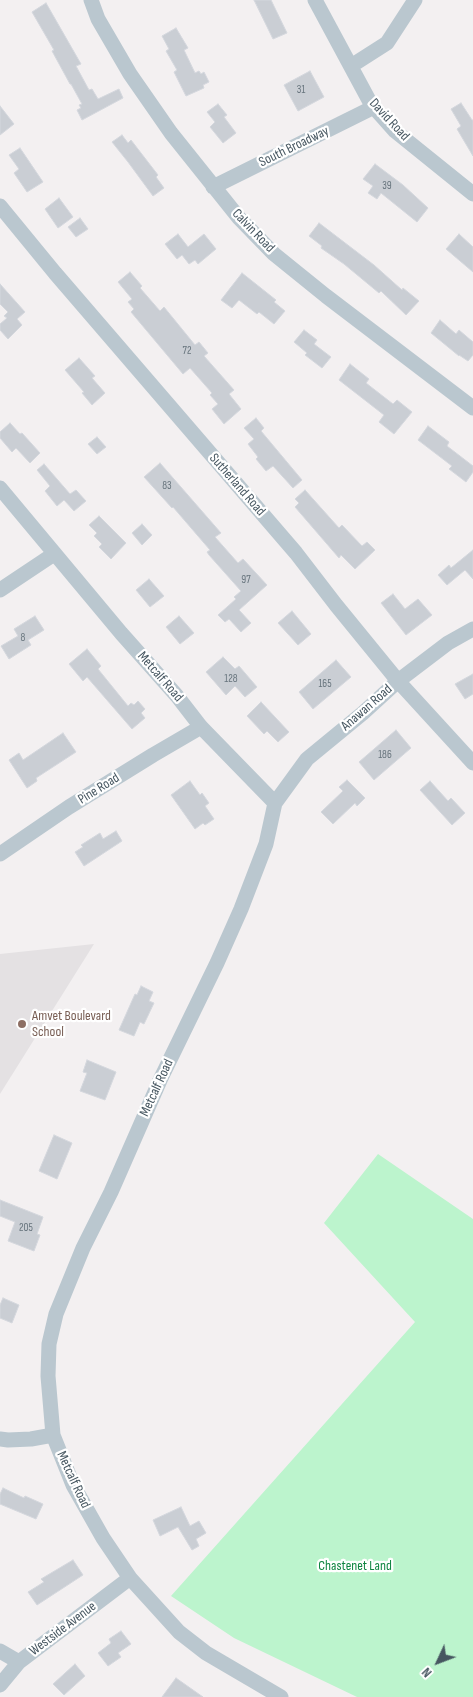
<!DOCTYPE html>
<style>
body{margin:0}
#map{position:relative;width:473px;height:1697px;overflow:hidden;background:#f3f0f1;font-family:"Sofia Sans Condensed",sans-serif}
canvas{display:block}
.north{position:absolute;left:413px;top:1637px;width:50px;height:50px;-webkit-text-stroke:4px #fff;paint-order:stroke;rotate:227deg;font-size:14px;font-weight:700;line-height:20px;text-align:center;color:#465660}
.north::after{content:'';display:block;margin:auto;width:18px;height:22px;background:#465660;clip-path:polygon(50% 0,100% 100%,50% 72%,0 100%)}
</style>
<div id="map">
<canvas width="473" height="1697"></canvas>
<div class="north">N</div>
</div>
<script>
const ctx = document.querySelector('canvas').getContext('2d');
ctx.lineJoin = 'round';
function fillPath(path, color) { ctx.fillStyle = color; ctx.fill(path, 'evenodd'); }
const poly = rows => new Path2D(rows.map(r => 'M' + r).join(''));
function stroke(path, color, width, dash) { ctx.strokeStyle = color; ctx.lineWidth = width; ctx.lineCap = dash ? 'butt' : 'round'; ctx.setLineDash(dash || []); ctx.stroke(path); }
function drawText(font, color, halo, rows, align = 'center') {
  ctx.font = font + ' "Sofia Sans Condensed",sans-serif'; ctx.lineWidth = 4.5; ctx.setLineDash([]); ctx.textBaseline = 'middle'; ctx.strokeStyle = halo; ctx.fillStyle = color; for (const [text, x, y, turn = 0] of rows) {
    ctx.save(); ctx.translate(x, y); ctx.rotate((+turn || 0) * Math.PI / 180); ctx.textAlign = isNaN(turn) ? turn : align; if (halo) ctx.strokeText(text, 0, 0); ctx.fillText(text, 0, 0); ctx.restore();
  }
}
fillPath(poly([
 [94,944,0,1094,0,954]
]), '#e4e1e3');
fillPath(poly([
 [378,1154,473,1219,473,1697,357,1697,234,1638,171,1596,415,1322,324,1223]
]), '#bcf4cd');
const building = poly([
 [254,0,271,0,287,33,273,39,254,0],
 [46,3,81,64,76,66,89,90,92,89,98,99,119,89,123,98,82,120,77,110,81,108,79,105,82,104,71,84,70,84,52,51,54,50,32,12,46,3],
 [176,28,188,48,184,50,195,73,199,71,201,74,204,72,209,82,203,85,204,88,186,96,174,72,177,70,166,51,169,49,162,36,176,28],
 [310,71,324,97,298,111,284,85,310,71],
 [461,103,472,120,473,120,473,156,457,129,461,126,451,109,461,103],
 [218,104,227,115,224,117,236,133,223,143,210,127,215,122,207,112,218,104],
 [0,106,14,124,0,135,0,106],
 [122,135,128,143,131,140,158,175,156,177,164,188,153,196,128,162,112,142,122,135],
 [20,148,43,182,27,192,14,173,19,169,9,155,20,148],
 [375,164,403,185,428,208,417,222,381,193,377,199,368,193,373,186,363,179,375,164],
 [59,198,73,217,58,228,45,209,59,198],
 [80,218,88,229,76,237,68,227,80,218],
 [319,223,374,265,402,290,403,288,419,301,406,315,381,291,379,293,344,264,321,248,322,246,309,236,319,223],
 [178,234,188,247,204,234,216,249,198,264,195,260,189,264,182,255,177,259,165,244,178,234],
 [459,234,473,247,473,272,446,249,459,234],
 [130,272,142,286,140,288,160,311,164,307,195,345,199,342,208,353,204,356,234,390,229,394,241,409,224,424,212,409,218,404,210,395,212,393,190,368,183,374,131,312,134,309,128,302,132,299,118,282,130,272],
 [242,273,276,300,274,302,285,311,274,324,259,312,257,314,239,300,232,308,221,300,242,273],
 [0,284,25,312,17,319,22,325,8,339,0,330,0,324,7,318,4,316,8,312,0,304,0,284],
 [440,320,456,334,459,330,473,342,473,355,468,361,459,355,459,356,431,333,440,320],
 [304,330,317,340,314,344,331,357,322,368,305,355,307,353,294,342,304,330],
 [79,358,95,376,92,378,105,393,92,405,82,393,84,392,65,370,79,358],
 [350,364,369,379,366,383,393,404,397,400,412,412,394,434,379,422,384,415,339,380,350,364],
 [256,418,264,428,261,431,302,480,293,488,273,466,266,471,256,459,258,457,248,444,254,439,244,428,256,418],
 [10,423,20,434,22,433,40,453,30,463,16,448,12,452,0,438,0,432,10,423],
 [428,426,449,442,447,446,473,466,473,472,466,482,449,469,452,466,418,440,428,426],
 [97,437,106,447,97,454,88,444,97,437],
 [160,463,221,533,215,537,238,563,243,559,267,585,239,610,251,623,241,632,229,619,225,622,218,615,236,599,234,597,241,591,209,555,207,552,210,550,173,507,172,508,144,477,160,463],
 [44,464,70,494,76,490,86,501,74,511,64,500,57,506,45,491,50,486,37,470,44,464],
 [305,490,339,528,342,525,362,546,367,542,375,550,355,569,341,555,339,558,295,507,299,503,295,499,305,490],
 [99,516,126,543,111,559,99,547,102,544,94,536,97,533,89,525,99,516],
 [142,524,152,535,142,545,132,533,142,524],
 [473,550,473,579,465,570,447,585,438,575,449,565,451,568,473,550],
 [149,579,164,596,150,607,136,590,149,579],
 [393,594,405,609,418,599,432,615,406,635,381,603,393,594],
 [292,611,311,634,298,645,278,623,292,611],
 [35,616,44,630,28,640,31,645,9,659,1,646,18,636,14,629,35,616],
 [179,616,194,633,180,644,166,627,179,616],
 [87,649,101,666,98,669,128,706,131,703,134,705,138,701,145,709,141,713,145,718,132,729,87,677,83,681,69,664,87,649],
 [223,657,235,669,239,666,257,687,245,697,235,686,226,695,206,672,223,657],
 [336,660,351,677,313,709,299,692,336,660],
 [473,674,473,694,465,699,455,684,473,674],
 [261,702,289,732,278,742,267,731,264,734,247,716,261,702],
 [396,730,411,748,374,780,359,762,396,730],
 [63,733,76,752,36,778,37,781,27,788,9,760,19,753,23,760,63,733],
 [347,780,365,798,357,806,355,803,333,824,321,812,343,791,339,787,347,780],
 [190,781,200,795,202,793,209,803,205,806,214,819,205,825,203,823,195,829,171,795,190,781],
 [430,781,448,801,451,798,465,813,452,825,420,790,430,781],
 [116,831,122,841,84,866,75,852,83,847,81,845,100,833,103,839,116,831],
 [141,986,153,992,149,1001,154,1003,144,1024,140,1022,134,1036,119,1030,135,994,137,995,141,986],
 [87,1060,116,1072,105,1100,80,1091,87,1073,83,1072,87,1060],
 [54,1135,72,1143,57,1179,39,1171,54,1135],
 [0,1200,43,1217,37,1234,40,1235,34,1251,8,1241,15,1222,0,1216,0,1200],
 [3,1298,19,1305,12,1323,0,1318,0,1305,3,1298],
 [3,1488,24,1498,25,1496,43,1504,36,1519,0,1504,0,1494,3,1488],
 [181,1507,190,1526,199,1521,206,1533,196,1539,199,1546,192,1550,178,1527,160,1536,153,1520,181,1507],
 [73,1560,83,1575,37,1605,28,1592,44,1582,41,1579,73,1560],
 [121,1631,131,1644,118,1653,121,1657,108,1666,98,1653,111,1643,109,1639,121,1631],
 [75,1664,85,1676,64,1695,53,1684,75,1664],
 [176,1678,203,1697,162,1697,176,1678]
]);
fillPath(building, '#caced4');
stroke(building, '#d4d7dd', 1);
stroke(poly([
 [91,0,98,19,130,74,171,133,239,218,274,254,326,296,473,408],
 [315,0,371,104,395,131,473,194],
 [351,66,387,43,415,0],
 [213,187,374,107],
 [0,206,55,273,296,553,336,605,398,681,473,763],
 [0,488,121,633,177,696,201,727,275,803],
 [0,590,54,554],
 [0,854,69,807,153,755,201,727],
 [0,1439,8,1440,31,1439,53,1435],
 [0,1651,19,1662],
 [0,1685,19,1662,130,1578],
 [281,1697,206,1653,179,1632,130,1578,103,1538,73,1485,53,1435,48,1376,49,1344,56,1314,83,1248,111,1192,161,1078,217,963,241,909,266,844,275,803,307,759,363,713,398,681,448,643,473,629]
]), '#bac7cf', 15);
for (const [x, y, r, color] of [
 [22,1024,5,"#8d6e63"]
]) { const dot = new Path2D(); dot.arc(x, y, r, 0, 2 * Math.PI); ctx.fillStyle = color; ctx.fill(dot); stroke(dot, '#fff', 2); }
drawText('11px', '#67747d', null, [
 ["31",301,90],
 ["39",387,186],
 ["72",187,351],
 ["83",167,486],
 ["97",246,580],
 ["8",23,638],
 ["128",231,679],
 ["165",325,684],
 ["186",385,755],
 ["205",26,1228]
]);
drawText('14px', '#465660', '#fff', [
 ["David Road",389,120,47],
 ["South Broadway",294,147,-26],
 ["Calvin Road",253,231,46],
 ["Sutherland Road",237,485,49],
 ["Metcalf Road",160,677,49],
 ["Anawan Road",367,708,-41],
 ["Pine Road",99,789,-32],
 ["Metcalf Road",157,1088,-65],
 ["Metcalf Road",73,1480,65],
 ["Westside Avenue",63,1629,-37]
]);
drawText('14px', '#785e54', '#fff', [
 ["Amvet Boulevard",32,1016],
 ["School",32,1032]
], 'left');
drawText('14px', '#0e8540', '#fff', [
 ["Chastenet Land",355,1566]
]);
</script>
